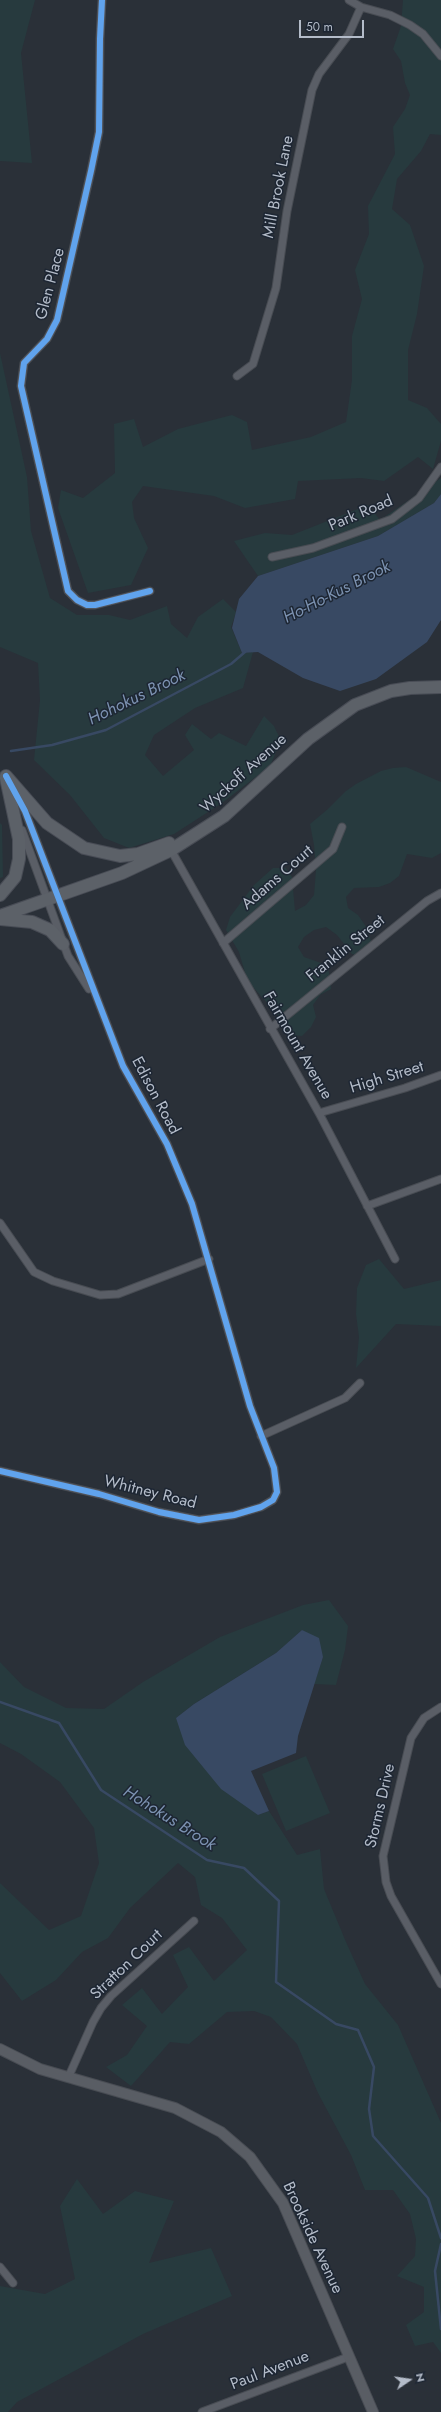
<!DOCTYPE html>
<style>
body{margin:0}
#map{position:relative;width:441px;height:2412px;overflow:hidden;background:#2a3038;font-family:Jost,sans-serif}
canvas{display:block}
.north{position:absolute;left:389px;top:2360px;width:40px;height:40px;-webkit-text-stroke:3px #1d2633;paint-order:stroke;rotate:77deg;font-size:11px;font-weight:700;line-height:16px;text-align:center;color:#b4bcc9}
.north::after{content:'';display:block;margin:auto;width:14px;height:18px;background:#b4bcc9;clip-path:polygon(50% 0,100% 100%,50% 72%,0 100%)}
.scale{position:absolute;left:299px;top:20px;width:65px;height:18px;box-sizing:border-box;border:2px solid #b4bcc9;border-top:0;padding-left:5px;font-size:12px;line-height:14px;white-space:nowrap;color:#b4bcc9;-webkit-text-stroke:3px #1d2633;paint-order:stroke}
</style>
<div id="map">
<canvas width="441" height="2412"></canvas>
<div class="north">N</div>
<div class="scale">50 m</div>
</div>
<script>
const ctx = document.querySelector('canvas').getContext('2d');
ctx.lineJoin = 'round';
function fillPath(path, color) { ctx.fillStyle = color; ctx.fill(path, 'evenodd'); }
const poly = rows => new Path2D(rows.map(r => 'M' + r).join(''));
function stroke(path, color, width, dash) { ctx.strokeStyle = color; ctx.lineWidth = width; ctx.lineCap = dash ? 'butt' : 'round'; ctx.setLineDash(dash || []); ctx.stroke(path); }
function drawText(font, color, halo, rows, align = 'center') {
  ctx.font = font + ' Jost,sans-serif'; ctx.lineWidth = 3; ctx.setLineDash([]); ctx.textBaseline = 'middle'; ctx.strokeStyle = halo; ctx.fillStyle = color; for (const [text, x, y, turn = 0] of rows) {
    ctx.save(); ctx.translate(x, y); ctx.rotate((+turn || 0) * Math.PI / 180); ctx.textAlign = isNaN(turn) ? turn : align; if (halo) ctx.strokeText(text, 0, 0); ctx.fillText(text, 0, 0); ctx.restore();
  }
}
fillPath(poly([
 [0,0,35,0,21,53,32,163,0,161],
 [403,0,441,0,441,135,430,134,421,151,397,179,392,209,410,225,424,266,417,314,408,350,408,400,427,408,441,424,441,441,433,469,418,457,384,481,361,478,298,481,295,499,245,508,214,496,143,486,132,502,134,518,148,548,131,585,88,593,58,508,61,490,83,498,115,473,114,424,134,419,143,447,178,429,232,415,247,422,252,450,311,437,346,422,352,380,352,336,362,299,355,270,369,234,368,206,395,154,393,127,405,109,410,95,405,83,401,61,393,49,401,26],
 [0,353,27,477,31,531,50,598,77,615,109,615,130,620,167,606,171,624,187,638,198,617,223,599,236,612,231,627,242,653,253,652,243,688,195,708,154,735,145,755,163,776,194,750,185,735,192,724,211,739,219,733,246,746,264,716,274,726,281,741,270,766,222,803,174,834,129,848,104,838,70,795,34,760,40,700,38,663,0,647],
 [441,478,441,494,434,503,378,536,258,576,234,541,265,533,292,535,368,505,380,520],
 [406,767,441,782,441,853,432,858,407,854,399,876,390,883,379,887,354,888,346,897,348,908,358,915,365,925,373,946,365,957,352,954,337,935,326,927,314,930,304,937,298,947,304,957,327,965,330,977,331,989,320,995,313,1005,316,1017,311,1027,302,1036,290,1035,277,1014,252,986,246,976,239,952,226,930,230,917,254,885,273,868,286,868,292,877,295,911,306,905,314,895,316,870,314,845,310,824,328,809,346,791,356,784,381,771,393,768],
 [0,823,2,825,3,877,0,878],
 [379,1259,404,1289,441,1280,441,1326,396,1324,356,1368,359,1337,356,1314,357,1288,366,1265],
 [329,1600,348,1626,345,1650,336,1685,314,1684,323,1657,302,1630,276,1653,194,1704,176,1718,258,1815,269,1811,297,1855,320,1849,324,1889,346,1942,365,1984,398,2025,441,2123,441,2353,433,2342,415,2346,406,2325,424,2312,424,2287,397,2276,415,2256,416,2239,410,2214,393,2190,365,2190,351,2155,318,2093,297,2044,271,2017,254,2011,227,2012,189,2044,170,2042,131,2086,106,2067,127,2055,147,2026,122,2005,142,1988,162,2014,188,1987,173,1955,189,1947,214,1981,247,1950,222,1918,201,1905,195,1877,178,1863,130,1908,108,1938,82,1952,56,1980,22,2001,0,1973,0,1883,49,1930,81,1916,99,1863,94,1828,60,1782,21,1754,0,1743,0,1662,24,1687,66,1708,104,1709,143,1682,220,1637,303,1605],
 [306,1756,330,1813,286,1831,262,1774],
 [77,2179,103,2214,135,2191,174,2201,149,2263,211,2248,232,2296,143,2334,17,2402,8,2412,0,2412,0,2286,45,2294,75,2279,60,2206]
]), '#273a3e');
fillPath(poly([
 [441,494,441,620,427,642,376,679,340,691,303,678,258,652,242,653,232,628,239,599,258,576,378,536,434,503],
 [302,1630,319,1638,323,1657,298,1736,296,1753,251,1771,269,1811,258,1815,221,1789,185,1745,176,1718,194,1704,276,1653]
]), '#384963');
stroke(poly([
 [11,751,52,745,106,730,231,664,245,652],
 [0,1702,59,1723,101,1790,207,1860,244,1868,279,1901,276,1982,336,2024,358,2030,374,2067,369,2109,373,2136,428,2198,441,2238],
 [441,2244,435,2271,441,2329]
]), '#384963', 2.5);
const street = poly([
 [102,0,100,39,99,132,91,171,57,320,47,339,24,363,21,386,68,591,77,600,87,605,95,605,150,591],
 [349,0,361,7,390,15,410,25,423,34,441,56],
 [237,376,253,364,276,288,287,211,312,90,319,74,349,34,361,7],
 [272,557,313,548,392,519,419,498,441,467],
 [22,830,68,956,89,989],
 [171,850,319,1113,395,1259],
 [223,943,333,849,342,827],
 [270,1029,427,901,441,893],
 [319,1113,405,1088,441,1075],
 [367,1206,441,1179],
 [0,1223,34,1272,53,1281,100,1295,118,1294,209,1259],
 [261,1436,345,1398,360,1383],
 [0,1471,99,1494,159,1512,199,1520,234,1515,261,1507,273,1500,277,1492,274,1468,250,1406,192,1204,167,1144,123,1066,25,811,15,792],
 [441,1707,424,1718,411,1738,383,1856,386,1882,391,1896,441,1984],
 [68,2078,93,2022,101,2008,111,1996,194,1921],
 [0,2267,13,2283],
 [202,2412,348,2357]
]);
const secondary = poly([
 [0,2049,40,2069,175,2108,221,2132,250,2157,283,2203,373,2412]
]);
const primary = poly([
 [6,776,47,823,84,848,120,856,138,854,169,843],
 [0,895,15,877,19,859,19,839,6,778],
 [0,916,122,873,171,850,224,816,308,739,355,705,391,691,410,688,441,687],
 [0,919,32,922,50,930,63,944]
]);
stroke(street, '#484c53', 9);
stroke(secondary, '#484c53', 12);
stroke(primary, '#484c55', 14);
stroke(street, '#5a5e66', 7);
stroke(secondary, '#595d64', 10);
stroke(primary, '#5c6168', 12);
stroke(poly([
 [102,0,100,39,99,132,91,171,57,320,47,339,24,363,21,386,68,591,77,600,87,605,95,605,150,591],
 [0,1471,99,1494,159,1512,199,1520,234,1515,261,1507,273,1500,277,1492,274,1468,250,1406,192,1204,167,1144,123,1066,25,811,6,776]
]), '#60a3ed', 6);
drawText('16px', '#b4bcc9', '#1d2633', [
 ["Mill Brook Lane",279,187,-79],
 ["Glen Place",51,284,-75],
 ["Park Road",361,514,-23],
 ["Wyckoff Avenue",244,774,-42],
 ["Adams Court",278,878,-41],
 ["Franklin Street",346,949,-39],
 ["Fairmount Avenue",297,1046,60],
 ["High Street",387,1078,-17],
 ["Edison Road",155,1096,62],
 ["Whitney Road",150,1493,14],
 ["Storms Drive",381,1806,-77],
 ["Stratton Court",127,1965,-44],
 ["Brookside Avenue",312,2238,65],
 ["Paul Avenue",270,2371,-21]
]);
drawText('italic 17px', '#7c92b1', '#1d2633', [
 ["Ho-Ho-Kus Brook",337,593,-27],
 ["Hohokus Brook",137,698,-26],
 ["Hohokus Brook",169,1819,32]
]);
</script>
